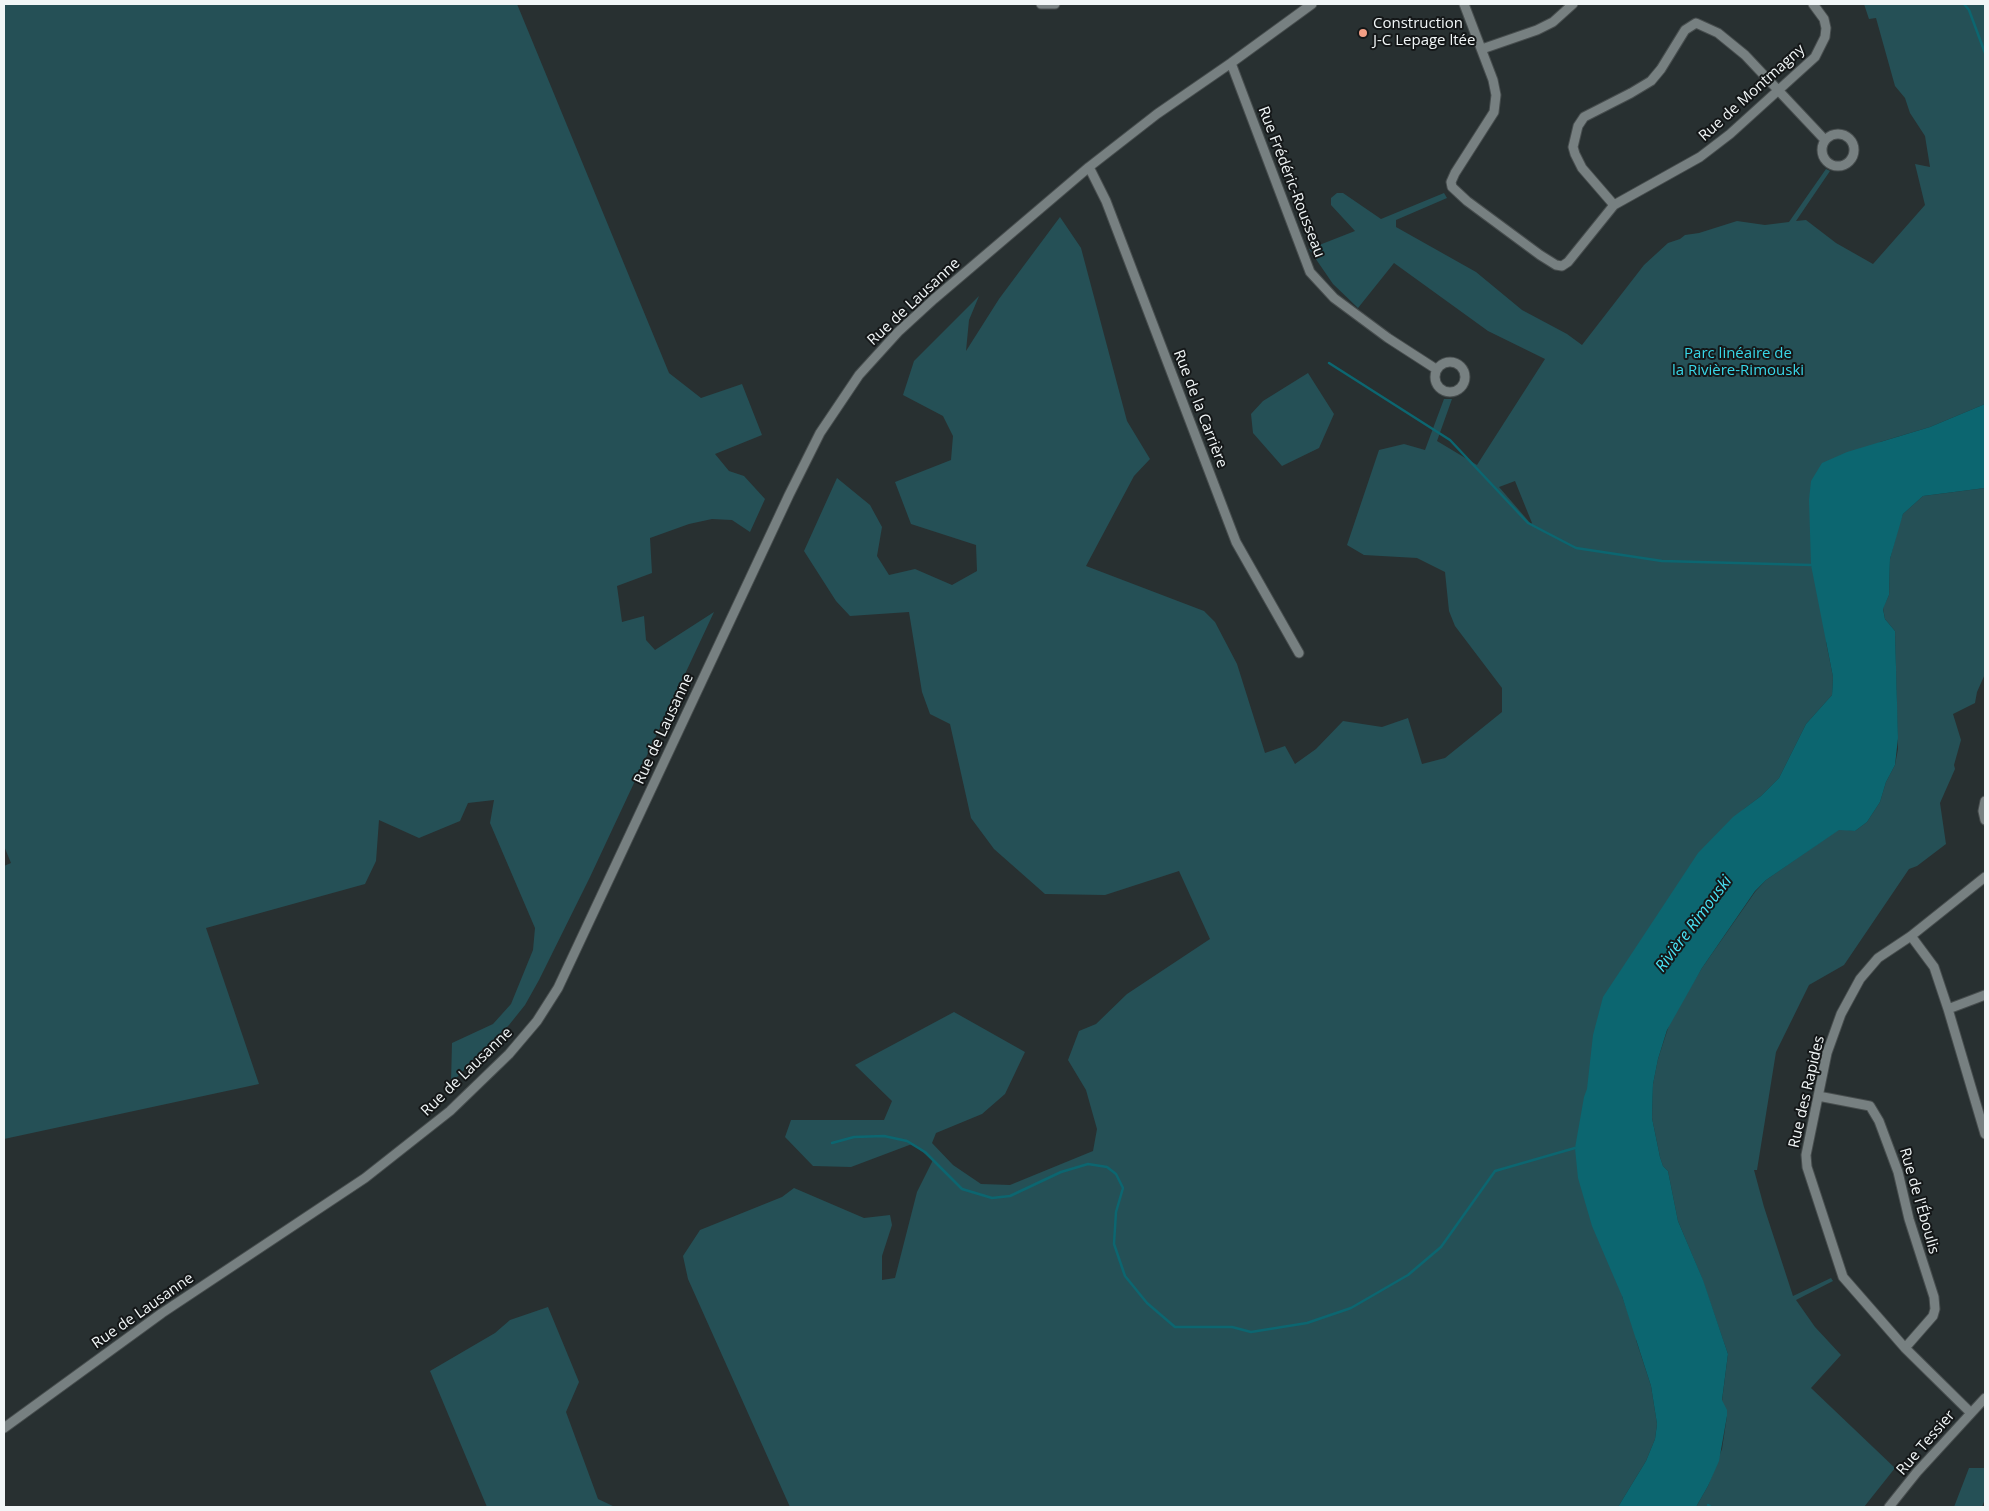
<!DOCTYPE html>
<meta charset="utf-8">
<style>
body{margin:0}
#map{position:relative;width:1989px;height:1511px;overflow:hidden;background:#283031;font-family:"Open Sans",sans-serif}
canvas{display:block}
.frame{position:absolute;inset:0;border:5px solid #f1f6f7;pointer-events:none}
</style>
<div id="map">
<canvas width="1989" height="1511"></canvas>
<div class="frame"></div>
</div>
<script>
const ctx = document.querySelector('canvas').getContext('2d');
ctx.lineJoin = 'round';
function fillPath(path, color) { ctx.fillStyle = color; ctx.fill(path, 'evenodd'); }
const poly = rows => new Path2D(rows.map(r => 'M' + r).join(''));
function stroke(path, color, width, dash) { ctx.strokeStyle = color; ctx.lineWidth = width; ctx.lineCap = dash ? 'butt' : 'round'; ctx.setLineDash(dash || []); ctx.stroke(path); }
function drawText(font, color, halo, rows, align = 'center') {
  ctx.font = font + ' "Open Sans",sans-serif'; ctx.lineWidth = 4; ctx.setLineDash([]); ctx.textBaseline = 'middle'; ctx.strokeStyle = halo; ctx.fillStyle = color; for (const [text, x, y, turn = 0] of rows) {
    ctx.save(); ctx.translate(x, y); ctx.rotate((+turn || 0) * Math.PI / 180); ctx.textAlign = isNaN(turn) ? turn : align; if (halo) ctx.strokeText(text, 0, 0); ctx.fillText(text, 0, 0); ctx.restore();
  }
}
fillPath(poly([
 [4,4,517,4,669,373,701,398,742,384,762,435,715,454,729,471,744,476,765,499,750,532,732,520,712,519,689,524,650,538,652,573,617,586,622,622,644,616,646,640,655,650,714,612,590,877,539,980,525,1005,509,1025,451,1083,452,1043,493,1024,511,1004,533,950,535,928,490,823,494,800,468,803,460,821,419,838,379,820,376,861,365,884,206,928,259,1084,4,1139,4,866,11,863,4,846],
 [1864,4,1985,4,1985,404,1930,427,1880,442,1826,642,1833,677,1832,695,1806,724,1779,778,1761,796,1744,809,1675,890,1622,1296,1636,1335,1636,1340,1651,1386,1657,1424,1655,1439,1646,1461,1618,1507,790,1507,688,1279,683,1256,700,1230,782,1197,794,1188,864,1218,890,1215,892,1225,882,1256,882,1280,895,1278,917,1192,933,1160,912,1144,851,1167,813,1166,785,1137,791,1120,884,1120,892,1101,855,1065,954,1012,1025,1052,1005,1094,982,1114,936,1133,932,1143,953,1165,981,1184,1010,1185,1093,1151,1097,1129,1086,1090,1068,1060,1079,1031,1096,1024,1127,994,1210,939,1179,871,1105,895,1045,894,994,849,971,818,950,724,930,714,922,692,909,612,850,616,836,601,804,551,837,478,870,505,882,527,877,556,889,575,915,569,952,585,977,571,976,545,911,524,895,482,951,460,953,436,943,416,903,395,914,361,979,296,969,320,966,351,999,299,1060,217,1081,248,1127,421,1150,459,1134,476,1086,566,1204,611,1215,622,1237,664,1265,753,1285,746,1295,764,1316,749,1343,721,1382,727,1408,718,1422,764,1445,758,1502,712,1502,688,1455,626,1449,611,1445,572,1417,558,1364,555,1347,545,1379,450,1404,444,1425,450,1444,399,1452,399,1437,441,1477,465,1545,359,1488,331,1394,263,1358,308,1333,284,1309,249,1355,231,1331,205,1331,198,1337,193,1343,193,1381,219,1444,193,1447,198,1396,220,1396,227,1476,272,1522,310,1567,334,1582,345,1644,265,1668,243,1680,239,1685,235,1699,233,1737,221,1765,225,1789,222,1826,169,1830,171,1796,221,1806,220,1836,243,1873,264,1925,205,1915,164,1930,167,1925,136,1910,113,1905,98,1895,86,1876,18,1869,19],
 [1515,481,1532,523,1531,524,1499,487],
 [1308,373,1334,414,1319,448,1282,466,1253,433,1251,414,1263,401],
 [1985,488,1985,674,1977,692,1975,703,1953,714,1961,740,1954,765,1955,769,1940,803,1946,844,1917,866,1909,869,1844,965,1809,985,1776,1052,1757,1170,1754,1170,1764,1207,1793,1296,1831,1278,1833,1281,1796,1300,1815,1327,1841,1355,1811,1388,1895,1468,1864,1507,1696,1507,1708,1486,1722,1449,1727,1416,1722,1401,1728,1354,1701,1276,1678,1221,1668,1171,1663,1166,1660,1157,1652,1118,1653,1084,1658,1059,1671,1019,1702,968,1755,892,1766,880,1839,829,1855,831,1867,822,1880,802,1886,782,1895,765,1898,749,1895,631,1885,619,1883,608,1889,595,1890,559,1899,524,1903,514,1923,496],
 [548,1307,579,1382,566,1412,598,1499,615,1507,487,1507,430,1371,495,1333,510,1320],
 [1969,1468,1985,1468,1985,1499,1982,1507,1954,1507]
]), '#255056');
fillPath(poly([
 [1985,404,1985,488,1923,496,1903,514,1890,559,1889,595,1883,609,1885,619,1895,631,1898,738,1895,765,1886,782,1880,802,1867,822,1855,831,1839,830,1766,880,1755,891,1702,968,1667,1030,1658,1059,1653,1084,1652,1118,1660,1157,1663,1166,1668,1171,1678,1221,1703,1280,1728,1354,1722,1400,1727,1410,1727,1416,1719,1461,1708,1486,1696,1507,1618,1507,1646,1461,1655,1439,1657,1424,1651,1386,1622,1296,1592,1226,1578,1178,1575,1148,1584,1097,1587,1089,1593,1035,1603,997,1698,853,1733,817,1761,796,1779,778,1806,724,1832,695,1833,677,1811,565,1809,500,1811,481,1822,463,1847,452,1930,427]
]), '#0c6670');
stroke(poly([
 [1964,4,1969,10,1985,53],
 [1329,363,1450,440,1528,523,1576,548,1662,561,1811,565],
 [832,1143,854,1137,884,1136,907,1141,925,1152,962,1189,992,1198,1010,1196,1061,1172,1088,1164,1107,1167,1116,1174,1123,1188,1116,1212,1114,1244,1125,1276,1147,1303,1175,1327,1232,1327,1251,1332,1307,1323,1351,1308,1408,1275,1441,1247,1495,1171,1575,1148],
 [1708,1505,1711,1507]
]), '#0c6670', 2.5);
const minor = poly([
 [1041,4,1055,4],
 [1464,4,1493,80,1496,95,1494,112,1455,173,1451,182,1452,187,1467,201,1540,255,1556,265,1562,266,1568,262,1614,205,1700,157,1730,134,1815,57,1825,37,1826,28,1824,19,1813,4],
 [1482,49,1537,30,1553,22,1573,4],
 [1231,63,1310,272,1334,298,1388,338,1436,369],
 '1822 150a16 16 0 1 1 32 0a16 16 0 1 1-32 0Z',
 [1089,167,1106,201,1236,542,1299,653],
 [1614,205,1582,168,1575,154,1573,147,1578,126,1584,117,1631,93,1651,81,1661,69,1685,30,1696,23,1718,33,1745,55,1825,140],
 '1435 377a15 15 0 1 1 30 0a15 15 0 1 1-30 0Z',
 [1985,801,1983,811,1985,820],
 [1911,936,1934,967,1948,1009,1985,1134],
 [1948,1009,1985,995],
 [1818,1096,1870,1106,1879,1121,1898,1172,1909,1219,1934,1297,1935,1309,1933,1316,1905,1348],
 [1971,1413,1905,1348,1843,1277,1807,1167,1806,1155,1827,1053,1841,1014,1860,979,1878,958,1911,936,1985,877],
 [4,1428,162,1313,365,1178,450,1111,509,1054,537,1021,558,988,789,495,820,433,859,375,898,332,934,299,1089,167,1157,114,1231,63,1312,4],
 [1889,1507,1917,1472,1985,1398]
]);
stroke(minor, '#474d4e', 11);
stroke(minor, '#778081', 9);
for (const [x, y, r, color] of [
 [1363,33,5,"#f39f85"]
]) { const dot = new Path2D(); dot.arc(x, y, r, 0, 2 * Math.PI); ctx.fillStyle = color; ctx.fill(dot); stroke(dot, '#141718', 2); }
drawText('15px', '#f1f6f7', '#141718', [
 ["Construction",1373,24],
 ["J-C Lepage ltée",1373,41]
], 'left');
drawText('15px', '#f1f6f7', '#141718', [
 ["Rue de Montmagny",1752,93,-42],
 ["Rue Frédéric-Rousseau",1291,182,69],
 ["Rue de Lausanne",914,302,-43],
 ["Rue de la Carrière",1200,409,69],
 ["Rue de Lausanne",664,729,-65],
 ["Rue de Lausanne",467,1072,-44],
 ["Rue des Rapides",1807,1092,-77],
 ["Rue de l'Éboulis",1919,1201,74],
 ["Rue de Lausanne",143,1311,-35],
 ["Rue Tessier",1926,1443,-49]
]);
drawText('15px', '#39d7e8', '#141718', [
 ["Parc linéaire de",1738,354],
 ["la Rivière-Rimouski",1738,371]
]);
drawText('italic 16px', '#4ae2f4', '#141718', [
 ["Rivière Rimouski",1694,924,-53]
]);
</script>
